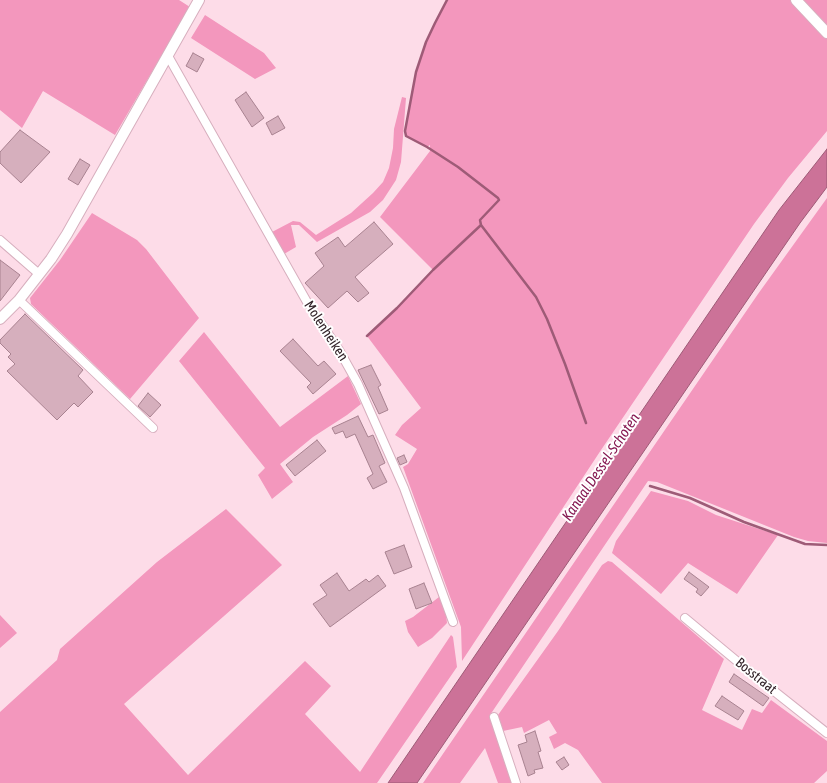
<!DOCTYPE html>
<style>
body{margin:0}
canvas{display:block;background:#fddce8}
</style>
<canvas width="827" height="783"></canvas>
<script>
const ctx = document.querySelector('canvas').getContext('2d');
ctx.lineJoin = 'round';
function fillPath(path, color) { ctx.fillStyle = color; ctx.fill(path, 'evenodd'); }
const poly = rows => new Path2D(rows.map(r => 'M' + r).join(''));
function stroke(path, color, width, dash) { ctx.strokeStyle = color; ctx.lineWidth = width; ctx.lineCap = dash ? 'butt' : 'round'; ctx.setLineDash(dash || []); ctx.stroke(path); }
function drawText(font, color, halo, rows, align = 'center') {
  ctx.font = font + ' "Asap Condensed",sans-serif'; ctx.lineWidth = 4; ctx.setLineDash([]); ctx.textBaseline = 'middle'; ctx.strokeStyle = halo; ctx.fillStyle = color; for (const [text, x, y, turn = 0] of rows) {
    ctx.save(); ctx.translate(x, y); ctx.rotate((+turn || 0) * Math.PI / 180); ctx.textAlign = isNaN(turn) ? turn : align; if (halo) ctx.strokeText(text, 0, 0); ctx.fillText(text, 0, 0); ctx.restore();
  }
}
fillPath(poly([
 [0,0,179,0,190,7,115,135,43,91,22,128,0,110],
 [447,0,827,0,827,131,788,178,754,224,601,450,462,661,461,627,403,467,408,464,417,449,395,435,402,425,421,408,367,336,397,308,433,270,380,217,430,151,430,145,427,147,406,136,405,131,416,72,426,42,435,23],
 [205,15,264,53,276,68,255,79,191,38],
 [402,97,406,98,401,162,396,180,383,200,370,212,317,242,299,225,291,225,296,247,284,254,272,232,293,221,300,222,316,235,351,213,373,193,383,182,389,168,393,148,394,129],
 [827,198,827,543,808,541,794,537,687,494,657,482,648,481,490,715,513,783,498,783,485,748,460,783,423,783,758,294],
 [92,213,137,240,146,249,199,318,130,399,31,304,30,298,60,260],
 [204,332,280,427,348,376,361,404,347,415,313,437,280,464,293,482,272,499,258,475,265,468,179,361],
 [651,491,688,501,716,515,778,535,737,594,688,563,661,594,612,553,616,541],
 [226,509,282,565,124,704,188,775,305,661,331,686,305,714,360,772,451,635,453,637,457,667,377,783,0,783,0,712,57,660,60,649,157,562],
 [608,561,612,562,724,659,702,710,742,730,752,709,762,713,771,700,827,741,827,771,814,783,602,783,578,750,565,743,554,749,549,737,557,733,549,720,524,733,522,727,503,731,498,715,558,631,602,565],
 [439,597,446,614,447,623,432,638,418,647,408,632,405,621,413,617],
 [0,615,17,633,0,648]
]), '#f397bd');
const water = poly([
 [827,149,827,187,800,223,417,783,388,783,779,210,827,149]
]);
fillPath(water, '#cc7298');
stroke(water, '#9e5b77', 1);
stroke(poly([
 [447,0,435,23,426,42,416,72,405,131,406,136,427,147,458,167,498,198,499,200,480,220,481,225,536,297,547,319,565,364,586,423],
 [367,336,397,308,433,270,481,225],
 [650,486,690,498,744,522,805,544,827,545]
]), '#9e5b77', 2.5);
const building = poly([
 [193,53,204,59,197,72,186,66,193,53],
 [246,92,264,118,252,127,235,100,246,92],
 [278,116,285,128,272,135,266,123,278,116],
 [20,130,50,152,21,183,0,163,0,152,20,130],
 [80,159,90,165,78,185,68,179,80,159],
 [374,222,393,244,355,277,369,293,358,302,347,291,328,308,305,283,324,266,315,253,338,237,345,247,374,222],
 [0,260,20,275,0,301,0,260],
 [25,314,83,370,78,376,93,392,78,407,74,403,57,420,7,371,15,364,8,357,11,354,0,343,0,340,25,314],
 [293,339,318,366,324,361,336,374,313,394,307,387,311,383,280,351,293,339],
 [371,365,381,385,378,387,388,410,379,414,358,370,371,365],
 [148,393,161,405,150,417,138,406,148,393],
 [358,416,368,437,373,435,385,463,379,466,387,482,373,489,367,478,373,474,355,434,346,438,343,431,335,434,332,428,358,416],
 [317,440,326,451,295,476,286,465,317,440],
 [404,455,407,462,400,465,397,458,404,455],
 [404,545,412,567,394,574,385,552,404,545],
 [689,572,709,587,701,596,696,592,698,589,684,579,689,572],
 [337,573,349,591,366,579,369,582,378,575,386,586,330,627,313,604,327,595,320,585,337,573],
 [424,583,432,603,416,609,409,589,424,583],
 [734,674,769,698,763,706,729,682,734,674],
 [722,696,744,711,738,720,715,706,722,696],
 [535,731,541,751,538,752,543,768,534,770,535,773,528,776,518,745,527,742,525,735,535,731],
 [564,757,569,765,562,770,556,762,564,757]
]);
fillPath(building, '#d6afbd');
stroke(building, '#a88290', 1);
const street = poly([
 [168,56,307,302,339,350,358,384,404,488,453,622],
 [0,240,39,274],
 [19,300,153,428],
 [685,618,750,672,827,733],
 [494,717,516,783]
]);
const secondary = poly([
 [796,0,827,33],
 [0,319,19,300,51,259,67,234,199,0]
]);
stroke(street, '#d7afbe', 10);
stroke(secondary, '#d7afbe', 12);
stroke(street, '#fff', 8);
stroke(secondary, '#fff', 10);
drawText('14px', '#33242a', '#fff', [
 ["Molenheiken",326,331,57],
 ["Bosstraat",756,676,39]
]);
drawText('italic 15px', '#861952', '#fff', [
 ["Kanaal Dessel-Schoten",601,467,-56]
]);
</script>
